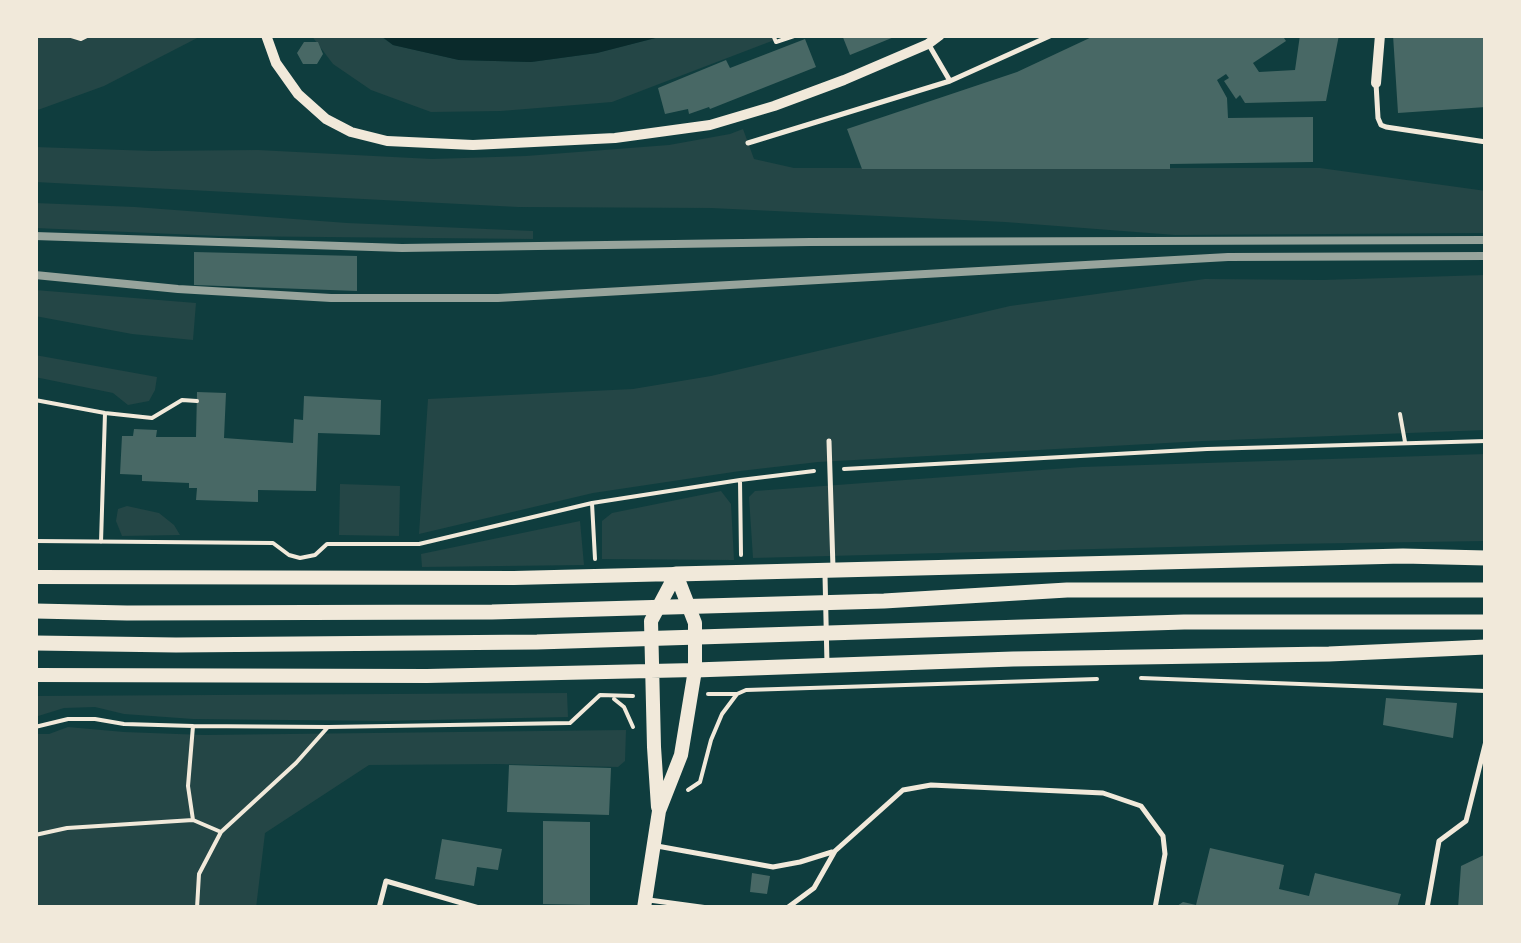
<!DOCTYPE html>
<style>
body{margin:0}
#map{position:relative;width:1521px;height:943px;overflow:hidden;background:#0f3d3e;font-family:Jost,sans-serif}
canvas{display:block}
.frame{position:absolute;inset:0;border:38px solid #f1e9da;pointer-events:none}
</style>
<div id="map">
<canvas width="1521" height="943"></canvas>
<div class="frame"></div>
</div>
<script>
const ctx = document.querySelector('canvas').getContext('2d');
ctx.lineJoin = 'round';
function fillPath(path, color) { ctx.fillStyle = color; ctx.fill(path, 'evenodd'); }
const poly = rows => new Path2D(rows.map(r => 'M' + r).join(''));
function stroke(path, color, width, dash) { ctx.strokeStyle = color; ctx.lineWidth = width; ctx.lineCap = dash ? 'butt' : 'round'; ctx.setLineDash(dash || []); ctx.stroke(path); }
fillPath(poly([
 [35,35,203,35,104,86,35,111],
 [311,35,379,35,393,45,459,60,531,62,597,53,667,35,776,35,777,39,612,102,501,111,431,112,371,90,333,64],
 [743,129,754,159,794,168,1320,168,1486,191,1486,233,1175,235,1005,222,711,208,518,207,35,182,35,147,153,151,258,150,432,159,526,156,669,145,730,134],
 [35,203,135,207,347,223,533,231,533,239,220,236,35,228],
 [1486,275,1486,430,1203,441,818,462,740,471,593,493,419,534,428,399,633,389,711,376,1010,306,1205,279,1322,280],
 [35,290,196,303,193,340,132,334,35,316],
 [35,355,157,377,155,390,149,401,128,405,113,393,35,377],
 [1486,454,1486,541,1285,544,753,558,749,497,755,491,1082,467],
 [340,484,400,486,399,536,339,535],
 [721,491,731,504,734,560,602,559,602,521,612,513],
 [127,506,159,513,174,525,180,535,122,536,116,521,118,509],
 [580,521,584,565,422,567,421,554],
 [567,693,568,717,383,721,193,719,124,714,95,707,64,708,35,717,35,696],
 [68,727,124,732,204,735,626,730,625,761,618,767,498,764,369,765,265,833,256,908,35,908,35,734,49,734]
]), '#244646');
fillPath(poly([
 [380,35,667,35,597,53,531,62,459,60,393,45]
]), '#0a2a2b');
fillPath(poly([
 [842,35,899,35,850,55],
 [1096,35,1282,35,1286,41,1253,63,1259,72,1295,70,1300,35,1339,35,1326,101,1245,103,1240,95,1236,99,1224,81,1229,78,1226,74,1217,80,1227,98,1228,118,1313,117,1313,162,1170,164,1170,169,862,169,847,129,1017,72],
 [1393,35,1486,35,1486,107,1398,113],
 [805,39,816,67,710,109,709,107,689,114,688,109,665,114,658,88,726,60,730,68],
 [304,42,318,42,323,54,317,64,303,64,297,53],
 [194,252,357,256,357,291,194,285],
 [197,392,226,393,224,438,293,443,294,419,303,420,304,396,381,400,380,435,318,433,316,491,258,490,258,502,196,500,197,488,189,488,189,483,142,481,142,475,120,474,122,436,133,436,134,429,157,430,156,437,196,437],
 [1386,698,1457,703,1453,738,1383,725],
 [509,765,611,768,609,815,507,812],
 [543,821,590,822,590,905,543,904],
 [442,839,502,849,498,870,477,867,474,886,435,879],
 [1210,848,1284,865,1279,889,1309,896,1315,873,1401,894,1397,908,1174,908,1183,902,1196,905],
 [1486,854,1486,908,1458,908,1461,866],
 [752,873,770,876,767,894,750,892]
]), '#486865');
stroke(poly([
 [68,35,81,39,89,35],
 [773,35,776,42,797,35],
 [35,400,105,413,152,418,182,400,197,401],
 [1400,414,1405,442],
 [844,469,1207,449,1486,441],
 [740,480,741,555],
 [592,503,595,559],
 [35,541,273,543,289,555,300,558,315,555,327,544,419,544,592,503,740,480,814,471],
 [101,542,105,413],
 [1141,678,1486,691],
 [708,694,737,694,746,690,1097,679],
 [614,699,624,707,633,727],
 [35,727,68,719,95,719,124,724,193,726,328,727,570,723,600,695,633,696],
 [688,790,700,782,711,740,722,714,737,694],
 [193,820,188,786,193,726],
 [35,835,67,828,193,820,221,832],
 [197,908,199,874,221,832,296,763,328,727]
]), '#f1e9da', 4);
stroke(poly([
 [929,45,950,81],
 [1376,83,1378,118,1381,125,1386,127,1486,142],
 [748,143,950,81,1052,35],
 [829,441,833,568],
 [825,575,827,664],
 [657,846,773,867,800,862,832,852],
 [649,900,708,908],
 [379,908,386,881,479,908],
 [787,908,814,888,835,851,903,790,931,785,1103,793,1141,806,1163,836,1165,854,1155,908],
 [1427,908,1439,841,1466,821,1486,741]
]), '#f1e9da', 5);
stroke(poly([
 [266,35,276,63,298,94,326,119,351,132,387,141,473,145,615,138,710,125,774,106,844,80,928,44,940,35],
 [1376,83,1380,35]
]), '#f1e9da', 10);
stroke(poly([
 [35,577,514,578,676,574],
 [35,675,427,676,695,670],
 [658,807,654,747,651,621,676,574],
 [644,908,659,811,681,755,695,670,695,623,676,574]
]), '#f1e9da', 14);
stroke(poly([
 [676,574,1403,556,1486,558],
 [35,611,127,613,492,612,884,601,1067,590,1486,590],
 [35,643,176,645,537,642,1184,622,1486,622],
 [695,670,1013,659,1329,654,1486,647]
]), '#f1e9da', 15);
stroke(poly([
 [35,236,402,248,810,242,1486,240],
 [35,275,178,289,331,298,498,298,1228,257,1486,256]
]), '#97a49c', 8);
</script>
